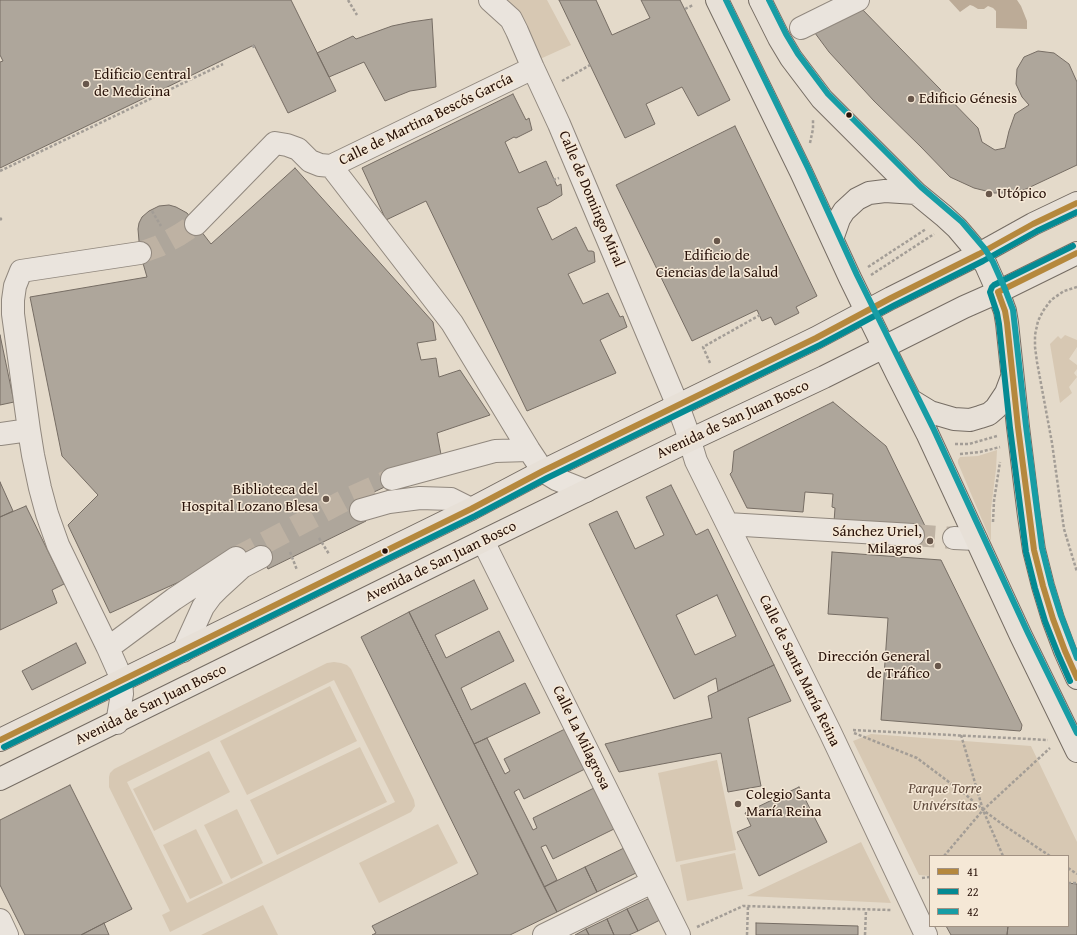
<!DOCTYPE html>
<meta charset="utf-8">
<style>
body{margin:0}
#map{position:relative;width:1077px;height:935px;overflow:hidden;background:#e4daca;font-family:"Gentium Book Plus",serif}
canvas{display:block}
.legend{position:absolute;left:929px;top:855px;width:140px;height:72px;box-sizing:border-box;background:#f5e8d6;border:1px solid #a29283;margin:0;padding:5px 7px;list-style:none;font-size:12px;color:#261007}
.legend li{display:flex;align-items:center;gap:8px;height:20px}
.legend b{width:20px;border:1px solid #a29283}
</style>
<div id="map">
<canvas width="1077" height="935"></canvas>
<ul class="legend">
<li><b style="height:5px;background:#b5883d"></b>41</li>
<li><b style="height:5px;background:#048a93"></b>22</li>
<li><b style="height:5px;background:#179da5"></b>42</li>
</ul>
</div>
<script>
const ctx = document.querySelector('canvas').getContext('2d');
ctx.lineJoin = 'round';
function fillPath(path, color) { ctx.fillStyle = color; ctx.fill(path, 'evenodd'); }
const poly = rows => new Path2D(rows.map(r => 'M' + r).join(''));
function stroke(path, color, width, dash) { ctx.strokeStyle = color; ctx.lineWidth = width; ctx.lineCap = dash ? 'butt' : 'round'; ctx.setLineDash(dash || []); ctx.stroke(path); }
function drawText(font, color, halo, rows, align = 'center') {
  ctx.font = font + ' "Gentium Book Plus",serif'; ctx.lineWidth = 3; ctx.setLineDash([]); ctx.textBaseline = 'middle'; ctx.strokeStyle = halo; ctx.fillStyle = color; for (const [text, x, y, turn = 0] of rows) {
    ctx.save(); ctx.translate(x, y); ctx.rotate((+turn || 0) * Math.PI / 180); ctx.textAlign = isNaN(turn) ? turn : align; if (halo) ctx.strokeText(text, 0, 0); ctx.fillText(text, 0, 0); ctx.restore();
  }
}
fillPath(poly([
 [499,0,547,0,571,45,540,59],
 [1065,335,1077,340,1077,347,1069,359,1077,365,1077,369,1074,373,1077,377,1069,387,1072,393,1060,403,1050,344,1058,336,1061,339],
 [997,450,996,469,991,509,991,541,958,463,958,460,960,457,978,456],
 [334,662,341,663,347,665,351,669,414,800,415,806,411,812,170,932,162,915,170,911,109,787,109,777,110,773,114,769,327,663],
 [334,680,395,802,187,903,127,782],
 [330,686,357,741,247,795,220,741],
 [871,734,1031,746,1077,842,1077,883,1068,882,1068,856,930,856,930,876,919,875,853,741],
 [360,747,387,802,277,855,250,800],
 [209,751,230,792,154,831,133,789],
 [717,760,736,850,676,862,658,773],
 [237,809,263,863,231,879,204,825],
 [438,824,458,863,379,903,359,863],
 [196,829,223,883,190,899,163,845],
 [861,842,891,903,747,896],
 [735,853,743,889,687,901,680,865],
 [263,905,278,935,201,935]
]), '#d7c8b3');
fillPath(poly([
 [949,0,1017,0,1021,6,1027,21,1027,29,996,28,996,11,993,8,988,6,984,9,978,9,973,6,970,5,960,12]
]), '#bcab97');
const building = poly([
 [0,0,291,0,336,91,288,113,254,45,0,168,0,62,3,61,0,55,0,0],
 [559,0,596,0,612,35,650,18,641,0,680,0,730,100,698,116,682,87,646,104,655,124,625,138,559,0],
 [859,6,978,128,982,142,995,150,1005,148,1009,131,1015,114,1029,105,1022,97,1016,84,1017,69,1024,57,1038,51,1054,53,1069,64,1077,82,1077,165,1026,189,1013,193,994,193,974,188,950,177,921,147,874,101,829,52,812,29,859,6],
 [432,19,436,87,410,91,385,101,364,62,329,77,317,53,353,36,356,39,392,26,411,22,432,19],
 [513,94,526,120,529,118,532,130,516,138,514,137,505,142,519,173,546,161,557,186,561,184,562,195,547,204,537,208,552,240,576,227,588,251,592,251,594,252,595,262,568,274,583,304,608,293,620,317,623,316,627,327,600,340,616,373,527,411,426,201,386,220,362,168,513,94],
 [735,126,817,296,796,307,799,313,775,325,771,317,762,321,757,310,692,341,616,185,735,126],
 [295,168,433,322,436,340,417,343,421,360,436,358,439,377,460,370,490,415,437,433,442,460,357,500,366,521,268,569,257,547,110,613,68,525,98,495,62,456,30,297,147,277,140,253,138,229,139,223,142,217,149,211,159,206,169,205,176,207,187,213,211,244,295,168],
 [0,335,14,402,0,405,0,335],
 [833,402,886,446,926,528,834,522,835,508,832,507,833,494,805,492,803,512,747,508,730,474,732,472,734,451,833,402],
 [0,482,13,511,0,517,0,482],
 [671,485,696,535,708,529,774,665,718,691,716,678,674,699,589,524,617,511,635,549,664,535,646,497,671,485],
 [717,595,736,636,695,655,676,615,717,595],
 [26,506,64,584,52,590,57,603,0,630,0,517,26,506],
 [832,552,941,560,1022,725,1021,730,1020,731,881,720,888,618,828,614,832,552],
 [474,580,488,609,435,635,446,658,499,631,514,661,461,688,471,710,525,683,540,713,474,744,409,612,474,580],
 [409,612,557,912,510,935,372,935,376,933,372,926,478,874,361,637,409,612],
 [76,643,86,663,32,690,22,671,76,643],
 [774,665,791,701,748,718,761,786,728,792,721,753,619,772,605,744,712,718,708,696,774,665],
 [565,729,585,769,524,799,519,789,514,792,533,830,537,828,533,818,594,788,614,829,553,859,546,845,541,847,557,880,544,887,474,744,487,738,505,774,510,771,504,759,565,729],
 [70,785,132,909,81,935,25,935,0,885,0,820,70,785],
 [799,787,827,842,759,876,737,832,751,826,745,813,799,787],
 [624,848,636,873,597,892,585,867,624,848],
 [585,867,597,892,557,912,544,887,585,867],
 [1068,883,1077,884,1077,935,1007,935,1008,926,1068,926,1068,883],
 [650,898,660,920,638,931,627,909,650,898],
 [627,909,638,931,629,935,614,935,607,919,627,909],
 [607,919,614,935,589,935,586,929,607,919],
 [104,923,109,935,81,935,104,923],
 [756,923,858,926,858,935,756,935,756,923],
 [946,926,1008,926,1007,935,951,935,946,926],
 [586,929,589,935,575,935,586,929]
]);
fillPath(building, '#aea69b');
stroke(building, '#766d64', 1);
stroke(poly([
 [140,253,159,246,179,235,196,224],
 [913,535,954,538],
 [236,558,347,499,392,479]
]), '#beb2a3', 22, [22, 11]);
const minor = poly([
 [490,0,511,19,517,31,533,68,559,124,678,406,686,428,696,461,830,732,926,935],
 [801,28,858,0],
 [331,166,452,323,529,450,543,471,556,479,586,491],
 [196,224,275,143,287,145,298,149,310,161,320,165,331,166,533,68],
 [0,434,29,430],
 [392,479,495,451,529,450],
 [361,510,389,502,420,498,451,499,471,509],
 [727,524,913,535],
 [954,538,976,539],
 [483,541,679,935],
 [108,648,174,599,236,558],
 [183,651,203,607,211,596,218,589,242,567,261,557],
 [117,723,122,694,121,680,120,675,108,648,58,545,47,514,40,488,33,455,29,430,13,314,13,300,15,286,21,271,140,253],
 [0,920,7,935],
 [544,935,652,882]
]);
const major = poly([
 [717,0,801,172,850,278,897,374,927,433,1021,636,1077,751],
 [760,0,779,38,791,58,822,99,916,193,944,216,957,228,979,254,986,265,998,292,1005,311,1007,323,1018,427,1029,516,1034,550,1043,586,1053,619,1065,651,1077,678],
 [832,239,839,219,844,211,857,199,869,193,885,191,916,193],
 [912,401,930,412,954,419,970,420,980,417,989,414,996,408,1006,393,1012,377],
 [0,740,471,509,543,471,816,338,891,298,979,254,1033,224,1077,203],
 [0,779,442,561,690,440,824,377,964,307,998,292,1077,253]
]);
stroke(minor, '#91887e', 24);
stroke(major, '#766d64', 24);
stroke(poly([
 [348,0,357,15],
 [685,9,693,5],
 [253,45,254,48],
 [562,81,590,65],
 [810,143,813,129,813,120],
 [0,171,223,64],
 [553,180,559,178],
 [152,211,161,226],
 [0,218,1,219,0,220],
 [868,267,926,229],
 [871,275,934,234],
 [1077,287,1064,291,1051,300,1043,311,1038,321,1035,335,1035,347,1037,362,1052,443,1064,529,1077,572],
 [710,363,703,347,760,315],
 [955,444,969,444,997,436],
 [960,454,980,452,1000,447],
 [993,522,994,501,1000,462],
 [319,538,329,554],
 [290,552,297,570],
 [853,730,1048,740],
 [854,733,917,758,965,794,983,810,1002,824,1050,856],
 [961,735,983,810,1003,856],
 [944,856,983,810,1050,748],
 [1068,868,1077,874],
 [922,878,930,877],
 [1068,883,1077,883],
 [697,927,743,906,891,910],
 [747,935,748,906],
 [865,935,866,910]
]), '#a39d96', 2.5, [3, 2]);
stroke(minor, '#eae4dd', 22);
stroke(major, '#e7e0d7', 22);
stroke(poly([
 [1077,253,998,292,1005,311,1007,323,1018,427,1034,550,1043,586,1053,619,1065,651,1077,678],
 [0,740,471,509,543,471,816,338,891,298,979,254,1033,224,1077,203]
]), '#b5883d', 6);
stroke(poly([
 [1070,681,1058,654,1045,621,1035,588,1026,552,1010,428,999,324,997,313,990,292,992,287,994,285,1073,246],
 [4,747,475,516,547,478,820,345,895,305,983,261,1037,231,1077,212]
]), '#048a93', 6);
stroke(poly([
 [726,0,808,168,857,275,934,430,1028,633,1077,733],
 [769,0,786,34,798,54,828,94,921,187,962,222,985,249,993,262,1005,289,1013,310,1026,426,1042,548,1051,584,1061,616,1077,658]
]), '#179da5', 6);
for (const [x, y, r, color] of [
 [86,84,4,"#68574b"],
 [911,99,4,"#68574b"],
 [849,115,3.5,"#261007"],
 [989,194,4,"#68574b"],
 [717,241,4,"#68574b"],
 [326,499,4,"#68574b"],
 [930,541,4,"#68574b"],
 [385,551,3.5,"#261007"],
 [938,666,4,"#68574b"],
 [738,804,4,"#68574b"]
]) { const dot = new Path2D(); dot.arc(x, y, r, 0, 2 * Math.PI); ctx.fillStyle = color; ctx.fill(dot); stroke(dot, '#f5e8d6', 1.5); }
drawText('15px', '#261007', '#f5e8d6', [
 ["Edificio Central",94,75],
 ["de Medicina",94,92],
 ["Edificio Génesis",919,99],
 ["Utópico",997,194],
 ["Edificio de",717,256,"center"],
 ["Ciencias de la Salud",717,273,"center"],
 ["Biblioteca del",318,490,"right"],
 ["Hospital Lozano Blesa",318,507,"right"],
 ["Sánchez Uriel,",922,532,"right"],
 ["Milagros",922,549,"right"],
 ["Dirección General",930,657,"right"],
 ["de Tráfico",930,674,"right"],
 ["Colegio Santa",746,795],
 ["María Reina",746,812]
], 'left');
drawText('15px', '#261007', '#f5e8d6', [
 ["Calle de Martina Bescós García",426,120,-26],
 ["Calle de Domingo Miral",591,199,67],
 ["Avenida de San Juan Bosco",733,420,-25],
 ["Avenida de San Juan Bosco",441,562,-26],
 ["Calle de Santa María Reina",799,671,64],
 ["Avenida de San Juan Bosco",151,705,-26],
 ["Calle La Milagrosa",581,738,64]
]);
drawText('italic 15px', '#604b3d', '#f5e8d6', [
 ["Parque Torre",945,789],
 ["Univérsitas",945,806]
]);
</script>
